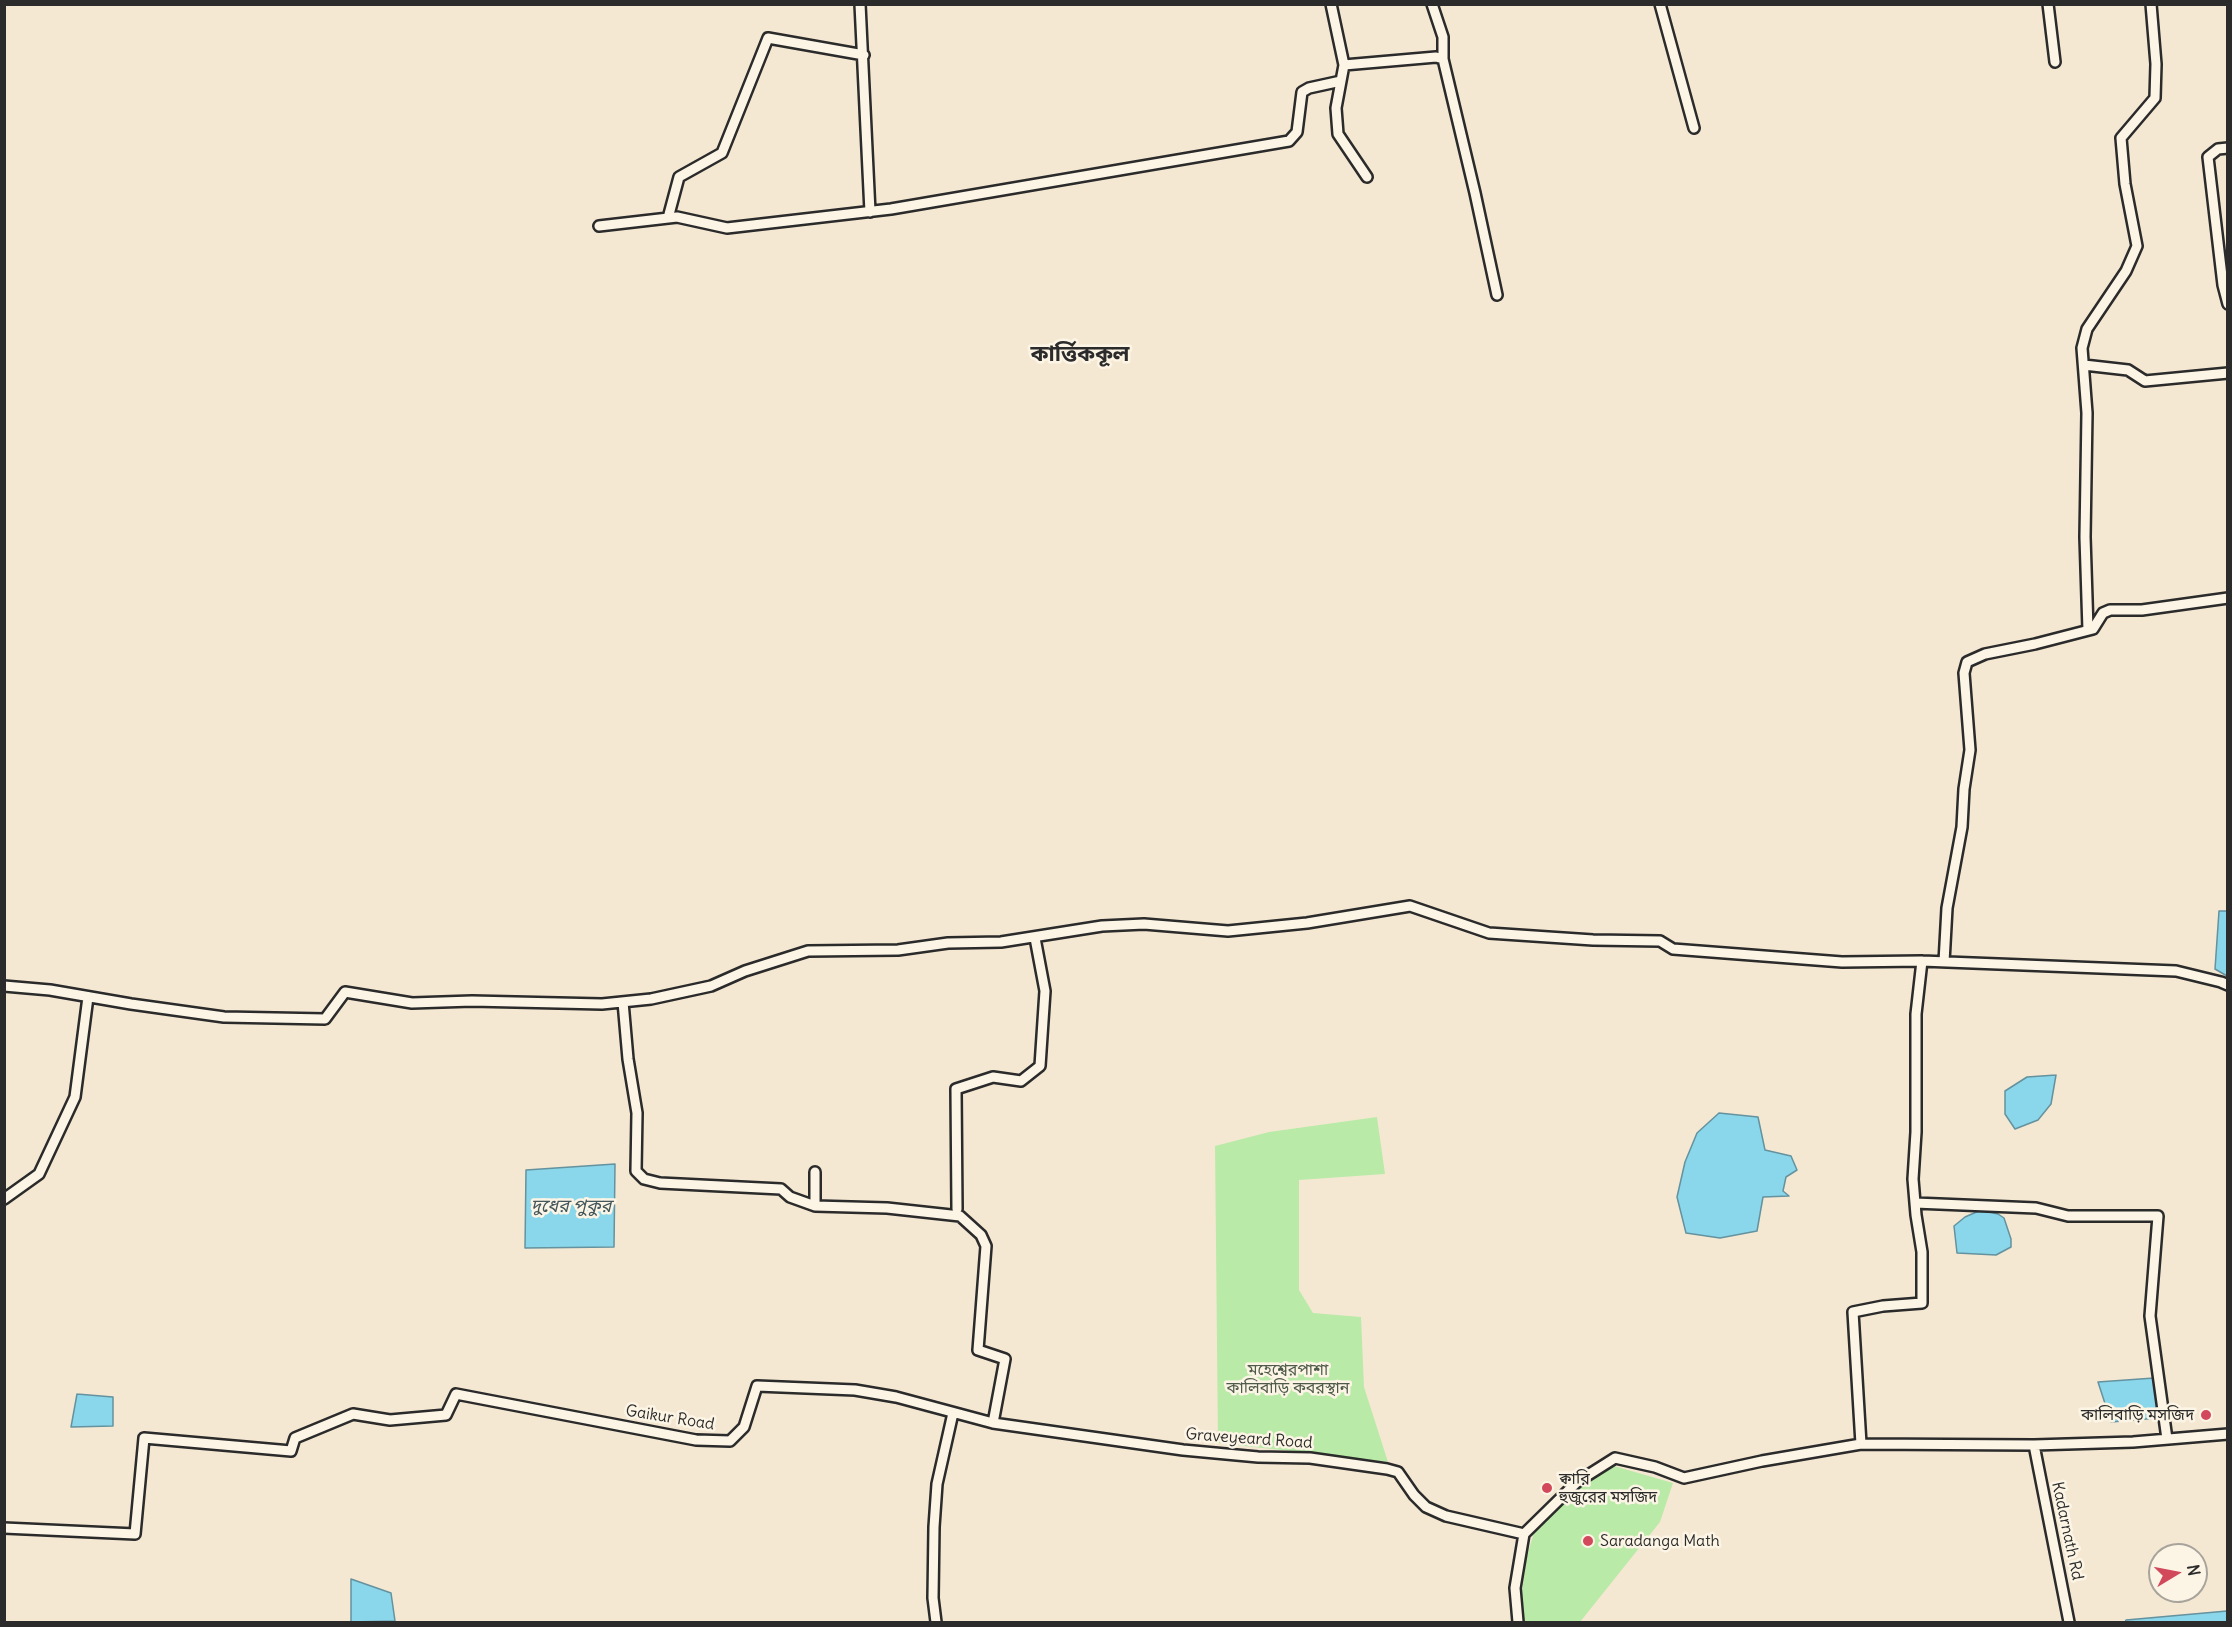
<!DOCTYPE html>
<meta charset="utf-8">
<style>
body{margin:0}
#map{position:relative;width:2232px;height:1627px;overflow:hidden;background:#f5e8d3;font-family:Delius,sans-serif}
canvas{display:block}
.frame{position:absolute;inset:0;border:6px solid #2b2b2b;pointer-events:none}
.north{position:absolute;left:2148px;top:1543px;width:60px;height:60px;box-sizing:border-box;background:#fcf5e5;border:2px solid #a8a49b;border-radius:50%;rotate:80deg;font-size:16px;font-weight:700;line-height:24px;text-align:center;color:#2b2b2b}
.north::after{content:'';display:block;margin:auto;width:21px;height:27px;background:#d1495b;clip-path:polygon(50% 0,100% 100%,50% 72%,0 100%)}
</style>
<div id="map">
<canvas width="2232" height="1627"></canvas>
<div class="frame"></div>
<div class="north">N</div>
</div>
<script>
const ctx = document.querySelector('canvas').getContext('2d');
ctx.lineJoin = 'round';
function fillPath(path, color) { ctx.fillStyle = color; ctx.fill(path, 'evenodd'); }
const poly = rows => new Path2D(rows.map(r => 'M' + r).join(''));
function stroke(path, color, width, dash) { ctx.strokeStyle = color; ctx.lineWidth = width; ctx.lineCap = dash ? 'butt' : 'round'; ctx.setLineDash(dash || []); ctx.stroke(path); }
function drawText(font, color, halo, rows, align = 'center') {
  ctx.font = font + ' Delius,"Noto Sans Bengali",sans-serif'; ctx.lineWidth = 5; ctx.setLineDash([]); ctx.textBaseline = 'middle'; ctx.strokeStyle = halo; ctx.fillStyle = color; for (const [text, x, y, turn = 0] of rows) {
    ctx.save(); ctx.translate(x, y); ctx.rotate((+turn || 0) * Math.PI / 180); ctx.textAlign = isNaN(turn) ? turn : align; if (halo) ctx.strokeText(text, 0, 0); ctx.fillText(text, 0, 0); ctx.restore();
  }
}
fillPath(poly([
 [1377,1117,1385,1174,1299,1180,1299,1290,1313,1313,1361,1317,1364,1387,1388,1462,1218,1443,1215,1146,1269,1132],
 [1614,1466,1673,1483,1660,1522,1580,1622,1523,1622,1520,1605,1527,1556,1536,1526,1565,1498]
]), '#baeaa8');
const water = poly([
 [2219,911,2227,911,2227,976,2215,969,2219,911],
 [2056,1075,2051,1104,2038,1120,2015,1129,2005,1114,2005,1091,2027,1077,2056,1075],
 [1719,1113,1758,1117,1765,1150,1791,1156,1797,1170,1786,1177,1783,1191,1789,1196,1763,1197,1757,1231,1720,1238,1686,1233,1677,1197,1685,1162,1697,1133,1719,1113],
 [615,1164,614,1247,525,1248,526,1170,615,1164],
 [1981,1210,1998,1214,2004,1218,2011,1239,2011,1247,1996,1255,1957,1253,1954,1226,1965,1217,1981,1210],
 [2154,1378,2158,1418,2111,1422,2098,1382,2154,1378],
 [77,1394,113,1397,113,1426,71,1427,77,1394],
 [351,1579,391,1593,395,1621,351,1622,351,1579],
 [2227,1611,2227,1622,2125,1622,2126,1620,2227,1611]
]);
fillPath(water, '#8ad6ea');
stroke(water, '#64929e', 1.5);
const minor = poly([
 [860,4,870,212],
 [1331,4,1344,65,1336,108,1338,134,1367,177],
 [1432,4,1443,37,1443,59],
 [1660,4,1694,128],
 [2048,4,2055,62],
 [1344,65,1436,57,1443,59,1475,193,1497,295],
 [2228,148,2218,149,2208,157,2223,285,2228,304],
 [668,218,679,177,722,153,768,38,864,55],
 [599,226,677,217,727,228,891,209,1289,141,1297,132,1302,92,1309,88,1341,81],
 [2084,365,2128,370,2145,381,2228,373],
 [2088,630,2085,537,2087,413,2082,348,2087,329,2126,271,2137,246,2125,184,2121,138,2155,98,2156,64,2151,4],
 [1944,962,1947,908,1962,827,1964,789,1970,750,1964,673,1967,662,1985,654,2035,644,2093,629,2103,613,2110,610,2142,610,2228,598],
 [4,986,50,990,131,1004,224,1017,325,1019,345,992,412,1003,472,1001,602,1004,651,999,711,986,745,971,808,951,898,950,948,943,1001,942,1102,926,1144,924,1228,931,1307,923,1410,906,1489,933,1593,940,1660,941,1673,949,1842,962,1922,961,2176,971,2221,982,2228,985],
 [623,1002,628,1059,637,1113,636,1171,644,1179,660,1183,781,1189,790,1197,815,1206,887,1208,960,1216,981,1235,986,1246,978,1350,1005,1359,993,1423],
 [4,1199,39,1174,75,1097,88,997],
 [1915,1203,2036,1208,2068,1216,2158,1216,2150,1316,2167,1439],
 [815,1206,815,1172],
 [957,1209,956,1089,993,1077,1021,1081,1040,1066,1045,991,1035,938],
 [1861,1444,1853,1312,1883,1306,1922,1303,1922,1252,1916,1215,1913,1179,1916,1132,1916,1014,1922,961],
 [2034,1445,2069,1622],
 [4,1528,135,1534,144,1438,291,1451,295,1438,353,1414,390,1420,446,1415,456,1394,696,1440,730,1441,744,1427,757,1386,855,1390,896,1397,993,1423,1183,1450,1258,1457,1310,1458,1387,1469,1398,1472,1414,1495,1426,1507,1446,1516,1524,1534],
 [936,1622,933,1598,934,1527,937,1484,953,1413],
 [1518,1622,1515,1588,1524,1534,1577,1482,1615,1458,1655,1467,1684,1478,1762,1461,1861,1444,2034,1445,2133,1442,2228,1434]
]);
stroke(minor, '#2b2b2b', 14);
stroke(minor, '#fcf5e5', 9);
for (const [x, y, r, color] of [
 [2206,1415,6,"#d1495b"],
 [1547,1488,6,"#d1495b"],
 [1588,1541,6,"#d1495b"]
]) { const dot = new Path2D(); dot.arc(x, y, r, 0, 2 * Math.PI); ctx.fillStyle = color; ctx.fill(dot); stroke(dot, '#fcf5e5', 2); }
drawText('16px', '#4f5b4a', '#fcf5e5', [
 ["মহেশ্বেরপাশা",1288,1370],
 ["কালিবাড়ি কবরস্থান",1288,1388]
]);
drawText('16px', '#2b2b2b', '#fcf5e5', [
 ["কালিবাড়ি মসজিদ",2194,1415,"right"],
 ["ক্বারি",1559,1479],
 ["হুজুরের মসজিদ",1559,1497],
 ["Saradanga Math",1600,1541]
], 'left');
drawText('16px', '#2b2b2b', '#fcf5e5', [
 ["Gaikur Road",670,1418,9],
 ["Graveyeard Road",1249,1439,4],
 ["Kadarnath Rd",2067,1531,78]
]);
drawText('italic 18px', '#43565b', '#fcf5e5', [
 ["দুধের পুকুর",571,1207]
]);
drawText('bold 22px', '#2b2b2b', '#fcf5e5', [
 ["কার্ত্তিককূল",1080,355]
]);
</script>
